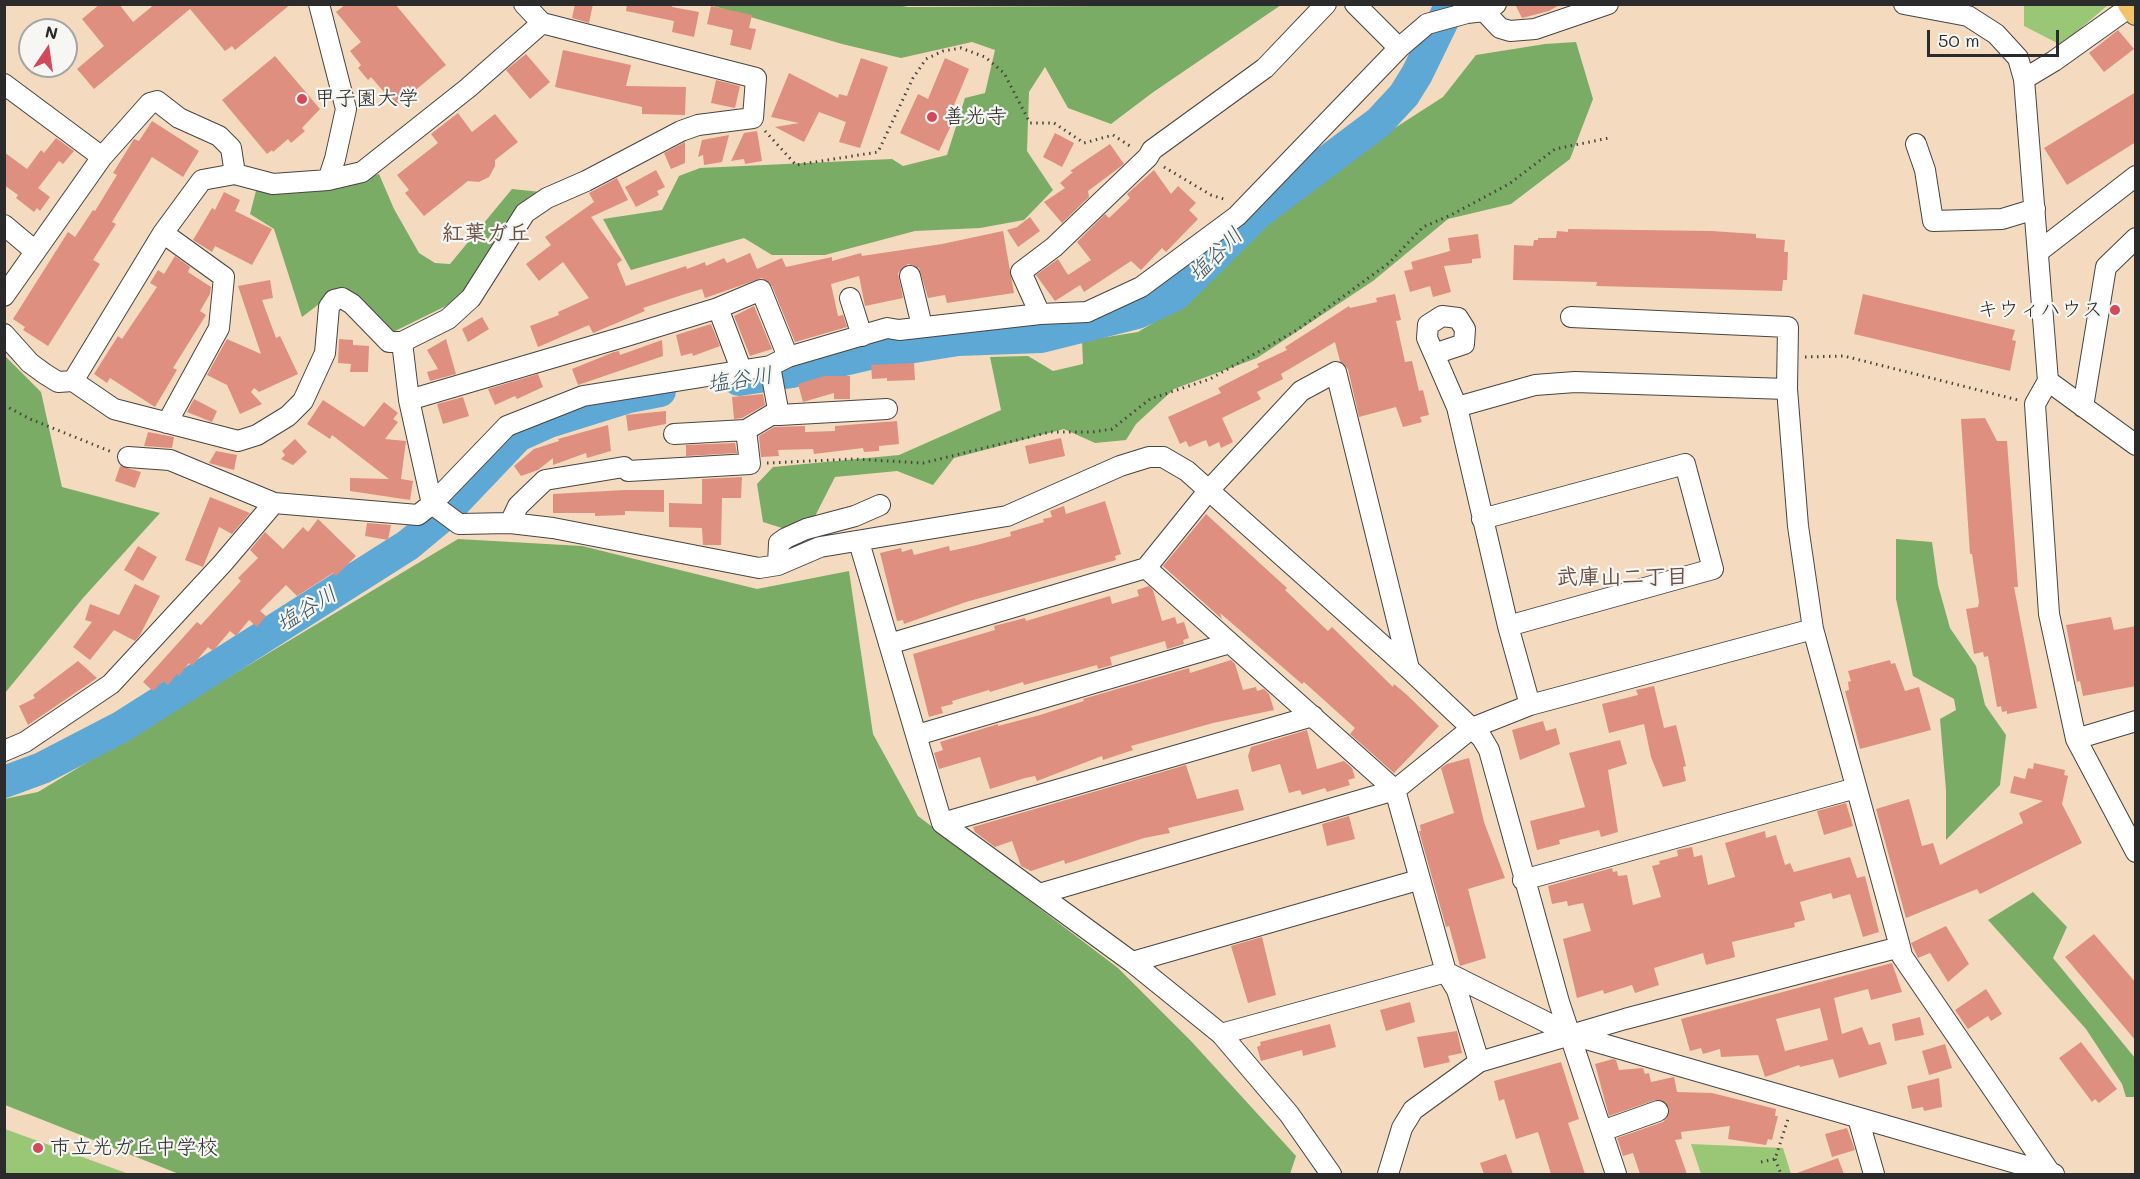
<!DOCTYPE html>
<meta charset="utf-8">
<style>
body{margin:0}
#map{position:relative;width:2140px;height:1179px;overflow:hidden;background:#f4dbbf;font-family:Mali,sans-serif}
canvas{display:block}
.frame{position:absolute;inset:0;border:6px solid #2b2b2b;pointer-events:none}
.north{position:absolute;left:18px;top:18px;width:60px;height:60px;box-sizing:border-box;background:#f6f6f2;border:2px solid #a5a5a2;border-radius:50%;rotate:13deg;font-size:16px;font-weight:700;line-height:24px;text-align:center;color:#2b2b2b}
.north::after{content:'';display:block;margin:auto;width:21px;height:27px;background:#d1495b;clip-path:polygon(50% 0,100% 100%,50% 72%,0 100%)}
.scale{position:absolute;left:1927px;top:30px;width:132px;height:27px;box-sizing:border-box;border:3px solid #2b2b2b;border-top:0;padding-left:8px;font-size:18px;line-height:21px;white-space:nowrap;color:#2b2b2b;-webkit-text-stroke:4px #f6f6f2;paint-order:stroke}
</style>
<div id="map">
<canvas width="2140" height="1179"></canvas>
<div class="frame"></div>
<div class="north">N</div>
<div class="scale">50 m</div>
</div>
<script>
const ctx = document.querySelector('canvas').getContext('2d');
ctx.lineJoin = 'round';
function fillPath(path, color) { ctx.fillStyle = color; ctx.fill(path, 'evenodd'); }
const poly = rows => new Path2D(rows.map(r => 'M' + r).join(''));
function stroke(path, color, width, dash) { ctx.strokeStyle = color; ctx.lineWidth = width; ctx.lineCap = dash ? 'butt' : 'round'; ctx.setLineDash(dash || []); ctx.stroke(path); }
function drawText(font, color, halo, rows, align = 'center') {
  ctx.font = font + ' Mali,"Klee One",sans-serif'; ctx.lineWidth = 4.5; ctx.setLineDash([]); ctx.textBaseline = 'middle'; ctx.strokeStyle = halo; ctx.fillStyle = color; for (const [text, x, y, turn = 0] of rows) {
    ctx.save(); ctx.translate(x, y); ctx.rotate((+turn || 0) * Math.PI / 180); ctx.textAlign = isNaN(turn) ? turn : align; if (halo) ctx.strokeText(text, 0, 0); ctx.fillText(text, 0, 0); ctx.restore();
  }
}
fillPath(poly([
 [2024,5,2108,5,2061,45,2024,26],
 [4,1129,5,1129,129,1174,5,1174],
 [1691,1144,1783,1148,1791,1174,1701,1174]
]), '#99c775');
fillPath(poly([
 [891,4,908,7,1281,5,1152,93,1111,124,1068,108,1045,67,1029,92,1027,151,1053,190,1024,220,980,228,915,231,825,255,772,255,744,238,631,270,603,219,662,210,679,176,700,168,892,159,903,166,947,155,965,98,985,93,995,50,972,42,901,58,842,44,710,5],
 [1576,42,1593,99,1570,159,1511,204,1448,219,1373,281,1257,358,1174,389,1136,424,1126,440,1095,443,1064,429,954,458,933,485,897,471,835,477,812,522,785,529,763,522,757,484,773,467,899,455,1001,410,990,357,1028,356,1053,371,1083,364,1082,341,1138,332,1186,303,1218,264,1285,204,1373,142,1443,97,1476,55,1545,44],
 [379,174,394,209,419,253,435,263,450,264,512,189,541,192,484,272,448,305,393,332,327,298,302,317,274,229,250,214,257,187,323,188],
 [5,356,41,392,62,487,160,513,83,598,5,693],
 [458,539,582,546,757,589,849,571,873,734,918,816,1118,968,1191,1041,1296,1156,1290,1174,179,1174,5,1105,4,799,38,792],
 [1896,539,1932,542,1938,585,1950,628,1976,666,1985,705,2006,735,2000,785,1946,840,1946,790,1940,719,1956,710,1954,699,1913,676,1896,599],
 [2033,892,2067,927,2053,958,2135,1058,2135,1097,2126,1097,2122,1084,2086,1029,1988,920]
]), '#7aac66');
stroke(poly([
 [739,380,792,372,870,354,958,340,1041,337,1137,313,1175,295,1258,213,1379,122,1404,95,1417,74,1451,4],
 [4,782,42,768,121,727,408,545,438,520,518,436,549,422,629,397,660,391]
]), '#5ea8d6', 32);
fillPath(poly([
 [100,4,119,4,133,22,155,4,291,4,235,50,232,46,225,51,190,9,94,89,77,69,104,46,82,19],
 [346,4,395,4,446,65,396,106,371,77,368,80,358,68,361,65,350,51,361,42,336,12],
 [575,4,593,4,589,23,572,18],
 [627,4,673,4,672,7,699,12,694,37,672,32,674,21,626,11],
 [1515,4,1561,4,1549,11,1522,18],
 [711,6,752,15,749,28,756,29,751,50,730,45,733,30,707,24],
 [2118,30,2134,49,2104,72,2089,53],
 [563,50,631,65,626,86,686,87,685,115,642,114,642,107,555,87],
 [526,54,550,82,530,99,506,70],
 [275,56,320,109,302,128,305,131,291,143,288,139,273,152,272,150,267,154,222,100],
 [861,58,888,67,860,148,839,142,846,122,819,112,804,142,775,127,799,123,771,117,789,73,838,98,839,94,847,96],
 [945,58,969,69,952,110,957,113,939,151,900,133,918,94,928,99],
 [716,80,740,86,735,108,711,103],
 [2136,92,2136,142,2067,185,2044,148],
 [458,113,472,132,495,114,518,142,495,160,495,166,489,177,479,182,468,181,424,216,405,193,409,190,397,175,438,143,431,134],
 [152,121,199,151,183,177,152,157,112,222,116,224,93,260,100,264,48,346,23,330,25,327,13,319,68,232,75,237,93,210,95,211,117,175,113,173,134,139,139,141],
 [757,131,762,161,745,164,744,159,731,161,744,133],
 [1055,133,1074,143,1062,167,1043,157],
 [729,135,722,162,704,165,703,155,698,157,702,140],
 [56,138,74,151,63,164,59,161,38,188,50,197,40,211,37,208,34,212,16,198,18,195,4,185,4,152,27,169,41,150,44,153],
 [685,142,685,163,671,169,664,153],
 [1110,144,1124,164,1088,191,1089,197,1062,223,1044,202,1065,188,1060,183,1073,172,1070,171],
 [656,170,665,187,657,191,659,195,636,207,625,187],
 [1154,170,1171,194,1178,186,1196,203,1189,210,1198,219,1166,252,1162,248,1141,270,1131,261,1084,292,1080,285,1055,301,1036,275,1058,259,1068,275,1091,260,1077,242,1105,214,1109,218,1130,198,1127,194],
 [617,178,628,200,591,217,622,260,617,264,626,286,686,266,687,269,705,262,706,266,724,258,727,263,750,253,757,269,782,258,786,267,832,257,832,261,861,253,862,256,942,244,1003,231,1014,293,947,303,945,295,928,298,919,268,908,264,898,273,903,298,865,306,859,276,831,284,838,316,843,315,847,327,795,342,772,286,762,278,705,298,702,289,685,294,643,308,645,311,593,333,589,325,538,347,530,326,559,315,558,312,589,298,563,262,539,281,526,264,551,245,545,237,594,202,589,193],
 [224,192,240,200,235,211,272,229,252,265,215,246,212,252,193,240,212,208,215,210],
 [1030,217,1040,231,1018,247,1007,230,1017,227],
 [1568,229,1712,231,1756,234,1756,238,1785,240,1784,252,1788,252,1787,280,1783,280,1782,291,1596,286,1597,282,1513,280,1514,245,1533,246,1534,240,1538,240,1538,238,1556,238,1557,231,1568,232],
 [1478,234,1481,258,1472,259,1472,263,1444,266,1451,292,1433,297,1430,286,1410,292,1404,271,1413,269,1411,262,1450,251,1448,238],
 [175,256,190,267,188,272,211,287,210,294,200,311,206,315,173,368,177,370,155,407,110,378,107,383,94,374,118,336,122,339,157,287,150,283,158,270,164,274],
 [270,280,273,298,262,300,276,338,280,336,298,374,259,392,254,388,251,392,262,404,240,414,227,385,207,375,227,339,261,354,238,286],
 [1395,294,1401,320,1396,321,1405,362,1412,361,1419,391,1423,390,1429,415,1420,417,1422,422,1403,427,1396,407,1359,417,1348,369,1340,361,1335,342,1281,374,1283,379,1257,392,1261,399,1222,418,1233,442,1221,448,1219,442,1209,447,1206,440,1189,447,1186,441,1180,444,1168,417,1221,393,1218,388,1259,367,1257,364,1287,350,1285,347,1349,306,1350,308,1377,302,1376,298],
 [1863,294,2015,330,2012,340,2016,341,2010,371,1854,334],
 [754,306,772,349,750,356,734,316],
 [482,317,489,329,468,342,462,329],
 [711,324,720,346,693,356,692,353,681,356,676,335],
 [339,339,353,340,353,345,369,346,368,372,350,372,351,364,338,363],
 [446,339,456,374,430,381,427,372,438,369,427,350],
 [662,340,663,356,578,385,572,369,614,352,619,351,620,355],
 [914,363,915,380,887,381,887,378,872,379,871,365],
 [538,374,543,387,517,399,515,396,495,405,488,389],
 [824,376,850,376,850,399,834,399,834,393,803,402,798,384],
 [763,394,765,405,742,418,734,419,732,397],
 [463,397,469,416,443,424,437,404],
 [194,399,217,411,212,422,187,412],
 [323,400,364,427,384,402,398,413,393,419,398,422,385,439,406,441,401,479,413,481,410,500,350,491,350,478,389,479,332,435,330,439,307,424],
 [666,411,666,424,628,431,626,415],
 [1985,418,1997,441,2007,441,2018,587,2014,587,2037,708,2007,714,2007,711,2002,712,2001,706,1997,707,1988,656,1984,657,1983,652,1974,654,1966,609,1978,607,1979,602,1972,554,1970,554,1961,419],
 [897,421,899,444,879,446,879,451,864,452,863,448,814,454,813,449,778,450,779,456,761,457,759,436,774,427,805,426,805,432,835,431,835,426],
 [608,425,611,451,587,458,586,453,553,465,553,458,538,470,521,476,514,466,534,449,559,441,558,439],
 [148,432,174,437,172,448,144,446],
 [1061,438,1065,456,1029,464,1025,446],
 [295,439,307,452,293,465,281,459,285,455,282,451],
 [735,443,737,453,686,456,686,445],
 [216,451,237,455,234,470,209,463],
 [120,466,141,472,135,488,115,481],
 [742,477,741,498,722,498,721,545,703,545,702,528,669,527,669,503,702,504,702,479],
 [624,490,664,490,664,512,625,511,625,515,595,516,595,513,553,513,553,494],
 [210,497,250,513,232,534,219,527,203,567,185,560],
 [1105,501,1121,554,1115,556,1116,560,966,602,904,624,903,620,897,621,880,553,901,548,902,552,912,549,914,555,949,546,950,551,977,545,1011,536,1010,532,1044,522,1043,519,1052,517,1050,511,1064,506,1066,514],
 [1206,514,1287,588,1285,590,1328,631,1332,627,1393,687,1394,684,1407,695,1439,726,1394,773,1350,734,1355,728,1304,682,1302,684,1220,613,1222,619,1163,566],
 [318,519,356,556,336,576,333,573,297,596,286,585,260,611,266,616,257,627,249,620,236,636,230,631,213,651,208,647,192,666,189,663,179,676,177,674,168,685,163,681,153,691,143,682,197,622,201,625,241,581,238,578,258,558,250,550,265,532,283,549,303,527,308,532],
 [367,523,391,525,388,540,365,536],
 [138,546,157,557,143,581,124,570],
 [135,584,160,596,140,635,135,641,114,630,90,660,73,647,92,622,85,620,90,604,119,615],
 [1149,586,1153,590,1162,621,1175,617,1177,624,1184,622,1189,638,1183,640,1184,644,1167,649,1165,641,1110,657,1112,665,1098,669,1097,665,1024,685,1023,682,990,692,989,690,952,701,953,704,941,707,943,713,929,717,913,654,995,630,994,626,1025,618,1026,621,1110,596,1112,604,1139,596,1137,590],
 [2111,617,2114,630,2136,626,2136,686,2083,696,2080,681,2077,682,2066,625],
 [1231,660,1235,664,1243,690,1256,687,1257,691,1264,689,1269,694,1274,710,1213,723,1131,746,1133,750,1103,760,1102,756,1037,781,1035,776,1025,778,990,789,980,757,939,769,934,753,943,750,940,742,998,724,998,726,1040,715,1084,701,1083,699,1189,668,1190,673],
 [1890,660,1891,664,1895,663,1905,691,1919,687,1931,730,1860,749,1845,691,1849,690,1848,682,1851,681,1848,671],
 [78,661,97,678,28,725,19,706,35,698,33,695],
 [1654,686,1664,728,1676,725,1686,766,1683,767,1686,781,1663,787,1651,757,1644,724,1609,733,1602,704,1638,695,1636,690],
 [1543,721,1546,731,1556,728,1560,744,1520,760,1512,730],
 [1307,730,1317,769,1344,761,1352,768,1355,778,1348,780,1350,785,1327,792,1325,788,1302,795,1300,790,1289,793,1280,764,1252,772,1248,756,1251,747],
 [1620,740,1627,764,1608,770,1618,832,1601,837,1599,830,1559,840,1560,844,1537,850,1530,821,1585,807,1569,753],
 [1469,758,1484,822,1505,878,1468,889,1486,958,1460,966,1449,926,1446,927,1419,831,1421,831,1420,825,1454,813,1441,768,1447,764],
 [2034,763,2065,770,2064,775,2068,776,2062,804,2082,843,1980,894,1977,889,1906,918,1876,809,1909,799,1922,846,1933,843,1940,865,2023,823,2019,813,2043,801,2010,793,2014,776,2025,779,2028,768,2033,769],
 [1186,765,1197,799,1238,789,1244,810,1168,828,1170,833,1144,838,1065,864,1064,860,1031,871,1021,866,1012,841,995,847,975,832,973,827],
 [1846,803,1853,826,1824,835,1817,811],
 [1349,816,1355,839,1327,846,1322,824],
 [1765,831,1766,838,1776,835,1785,865,1790,863,1794,872,1850,857,1857,878,1865,876,1879,932,1863,937,1850,894,1833,899,1831,893,1800,902,1805,920,1794,923,1795,927,1732,942,1735,957,1706,965,1703,953,1654,968,1659,985,1635,993,1632,985,1604,994,1603,990,1577,998,1563,939,1591,931,1583,903,1568,906,1567,901,1552,904,1548,886,1612,868,1613,872,1617,871,1618,876,1627,875,1633,905,1661,897,1652,866,1660,864,1659,861,1678,856,1677,850,1692,847,1694,857,1702,855,1708,885,1735,877,1725,843],
 [1946,926,1969,964,1948,982,1930,953,1918,958,1911,943],
 [2094,934,2136,983,2136,1041,2065,957],
 [1262,937,1276,995,1248,1003,1231,946],
 [1892,963,1902,992,1871,1000,1868,989,1834,998,1842,1034,1862,1027,1869,1045,1880,1042,1887,1064,1839,1078,1833,1059,1800,1067,1799,1065,1765,1077,1758,1055,1721,1057,1720,1049,1703,1054,1701,1048,1690,1051,1681,1019],
 [1820,1008,1828,1040,1785,1051,1776,1019],
 [1986,989,2002,1014,1991,1021,1988,1016,1968,1029,1955,1010],
 [1410,1002,1415,1022,1386,1031,1380,1010],
 [1920,1017,1924,1035,1895,1041,1892,1024],
 [1330,1024,1336,1047,1303,1056,1302,1050,1261,1061,1257,1047,1261,1045,1260,1042],
 [1457,1031,1462,1053,1448,1056,1450,1062,1424,1068,1417,1037],
 [2081,1042,2117,1089,2099,1103,2095,1099,2092,1102,2059,1058],
 [1945,1044,1952,1068,1929,1075,1922,1051],
 [1613,1059,1616,1060,1619,1070,1643,1068,1645,1074,1649,1073,1651,1082,1674,1077,1677,1092,1712,1093,1776,1109,1775,1116,1778,1116,1772,1140,1768,1139,1766,1145,1728,1139,1730,1126,1681,1132,1682,1139,1675,1140,1687,1174,1640,1174,1633,1153,1623,1156,1617,1138,1663,1122,1667,1118,1669,1108,1665,1102,1655,1100,1609,1116,1595,1064],
 [1561,1062,1579,1119,1568,1123,1585,1174,1551,1174,1538,1132,1516,1139,1504,1099,1499,1101,1494,1081],
 [1939,1078,1942,1107,1924,1111,1923,1107,1912,1109,1907,1086],
 [1847,1128,1855,1150,1832,1157,1825,1134],
 [1506,1154,1513,1174,1484,1174,1480,1163],
 [1838,1158,1844,1174,1798,1174,1797,1173]
]), '#df8f7f');
const minor = poly([
 [319,4,346,109,335,159,328,180],
 [524,4,542,23],
 [1355,4,1399,48],
 [1904,4,1968,16,1996,34,2018,58,2024,79,2048,381,2035,404,2049,614,2076,739,2136,852],
 [1484,11,1500,28,1510,31,1535,29,1608,4],
 [542,23,756,78,753,118,698,125,681,131,586,181,547,198,525,213,471,298,448,319,402,342,389,342,352,304,342,298,334,300,329,307,325,353,303,401,288,416,257,435,238,441,114,409,73,381,163,233,202,180,235,174,273,184,328,180,362,172,468,88,542,23],
 [2024,79,2054,61,2131,6],
 [4,84,102,157],
 [1916,144,1925,170,1933,221,2002,219,2035,209],
 [4,225,35,251],
 [163,233,224,277,219,328,167,423],
 [2038,252,2136,176],
 [910,276,922,326],
 [4,296,102,157,150,103,157,101,179,118,219,136,231,148,235,174],
 [850,298,862,336],
 [718,308,741,369],
 [1040,314,1021,272,1054,247,1148,157,1152,150,1265,68,1326,4],
 [1571,317,1788,327,1787,389,1798,526,1813,629,1900,947,1902,956,2051,1174],
 [4,334,30,363,45,374,58,382,73,381],
 [402,342,409,400,432,504,459,524,510,523,553,528,759,568,778,565,820,547,1007,516,1120,466,1149,457,1163,457,1187,471,1409,669,1482,738,1489,750,1559,1002,1616,1174],
 [1434,354,1464,344,1465,329,1458,318,1442,316,1428,325,1427,338,1434,354,1457,407,1508,626,1530,705],
 [770,366,779,415,887,409],
 [2048,381,2136,445],
 [409,400,630,335,718,308,761,290,788,357],
 [1457,407,1535,385,1575,382,1787,389],
 [2083,407,2106,267,2136,238],
 [674,434,746,430,771,415,779,415],
 [128,457,170,460,274,503,418,515,432,504,507,426,583,396,770,366,788,357,887,328,899,330,1040,314,1087,312,1141,287,1237,216,1399,48,1427,24,1467,13,1484,11,1496,4],
 [1482,519,1685,464,1713,569,1508,626],
 [510,523,518,506,545,480,624,467,628,471,750,464,746,430],
 [859,542,942,823,1132,962,1221,1034,1289,1114,1331,1174],
 [778,565,779,543,786,538,806,529,855,516,880,505],
 [1146,568,1395,790,1446,972,1457,990,1479,1062],
 [889,644,1146,568,1209,490,1301,391,1336,372,1409,669],
 [917,735,1230,643],
 [2076,739,2136,721],
 [4,751,25,742,111,684,222,564,274,503],
 [942,823,1313,716],
 [1523,880,1856,788],
 [1039,894,1395,790,1472,728,1530,705,1813,629],
 [1132,962,1418,880],
 [1221,1034,1446,972,1572,1035,2054,1174],
 [1858,1118,1874,1174],
 [1602,1131,1658,1111],
 [1388,1174,1402,1128,1413,1110,1479,1062,1625,1019,1900,947]
]);
const major = poly([
 [2130,4,2136,13]
]);
stroke(minor, '#494541', 22);
stroke(major, '#494541', 26);
stroke(poly([
 [765,131,796,165,878,152,913,78,926,59,943,51,961,48,985,57,1004,73,1030,123,1054,123,1084,143,1113,135,1133,148],
 [1164,167,1211,195,1227,200],
 [1805,357,1844,356,2018,400],
 [4,405,30,419,112,452],
 [767,463,854,459,923,463,1050,432,1093,432,1112,429,1150,399,1210,379,1297,330,1389,263,1423,227,1451,215,1509,184,1555,149,1609,138],
 [1775,1159,1781,1174],
 [1761,1162,1775,1159,1789,1116]
]), '#494541', 3, [1.5, 4.5]);
stroke(minor, '#fff', 20);
stroke(major, '#f2c36a', 24);
for (const [x, y, r, color] of [
 [302,99,6,"#d1495b"],
 [932,117,6,"#d1495b"],
 [2115,310,6,"#d1495b"],
 [38,1148,6,"#d1495b"]
]) { const dot = new Path2D(); dot.arc(x, y, r, 0, 2 * Math.PI); ctx.fillStyle = color; ctx.fill(dot); stroke(dot, '#f6f6f2', 2); }
drawText('21px', '#2b2b2b', '#f6f6f2', [
 ["甲子園大学",314,99],
 ["善光寺",944,117],
 ["キウィハウス",2103,310,"right"],
 ["市立光ガ丘中学校",50,1148]
], 'left');
drawText('bold 22px', '#6a4e48', '#f6f6f2', [
 ["紅葉ガ丘",486,233],
 ["武庫山二丁目",1622,577]
]);
drawText('italic 22px', '#3d5767', '#f6f6f2', [
 ["塩谷川",1216,255,-45],
 ["塩谷川",740,380,-9],
 ["塩谷川",307,609,-32]
]);
</script>
